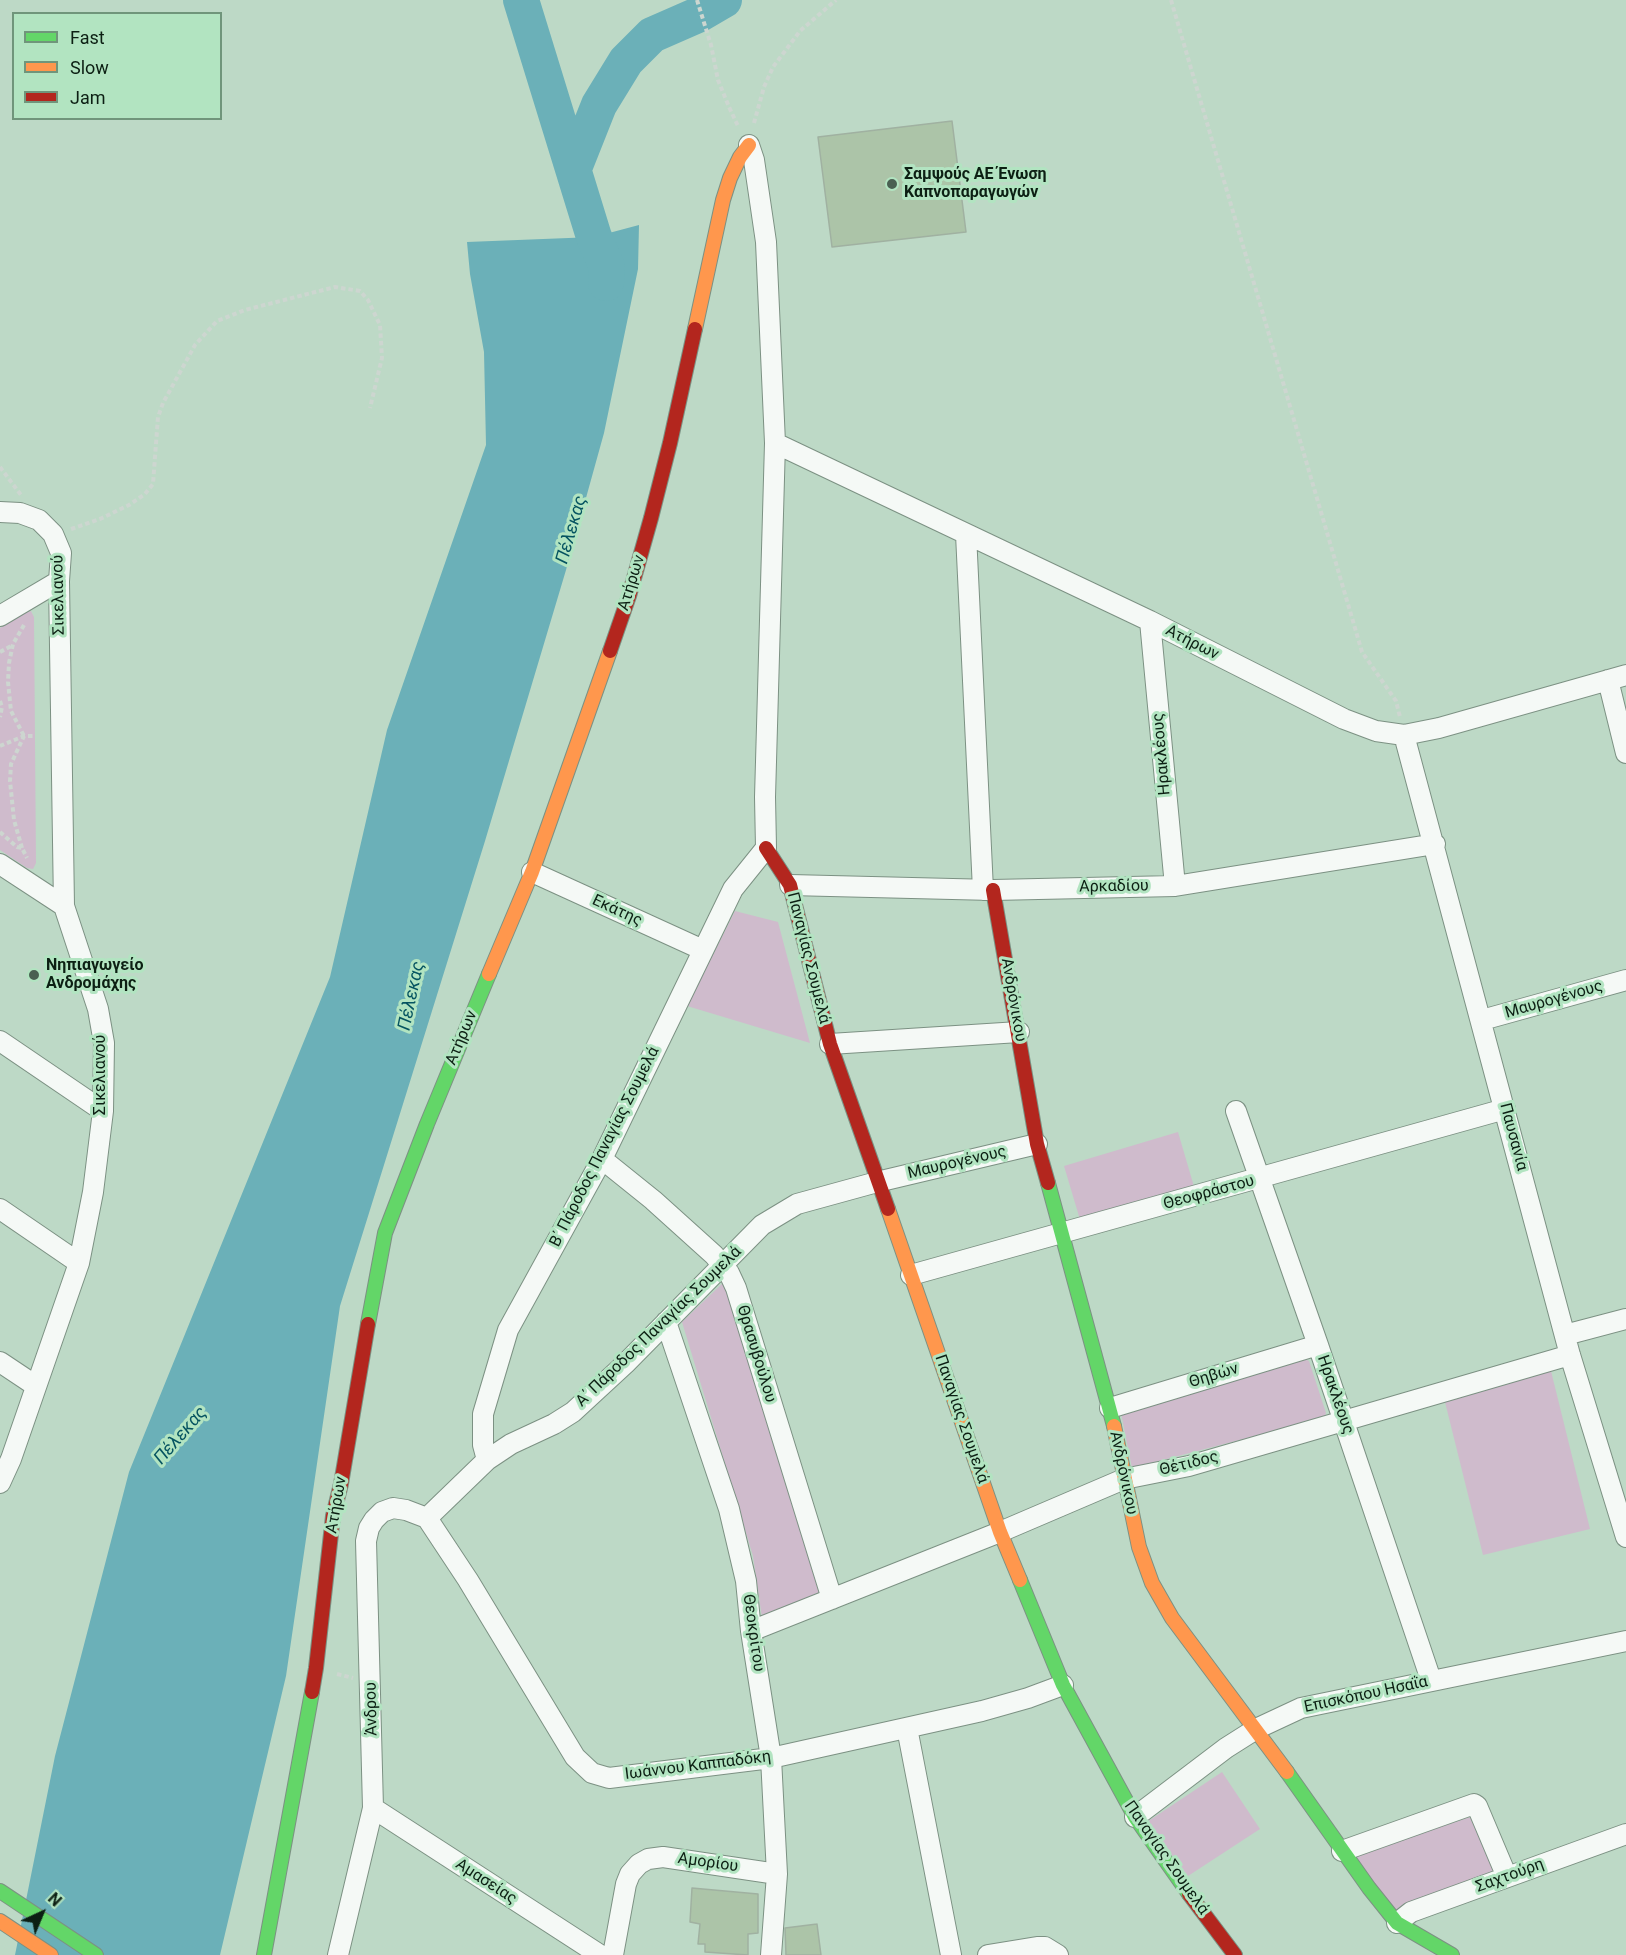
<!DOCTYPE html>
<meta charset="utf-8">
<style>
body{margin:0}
#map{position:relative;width:1626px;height:1955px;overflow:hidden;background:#bdd9c6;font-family:Roboto,sans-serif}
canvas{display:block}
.legend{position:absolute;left:12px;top:12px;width:210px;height:108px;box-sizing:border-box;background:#b2e4c1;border:2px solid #70957b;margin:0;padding:8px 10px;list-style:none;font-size:18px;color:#0c1f13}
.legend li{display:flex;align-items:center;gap:12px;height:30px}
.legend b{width:30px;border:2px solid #70957b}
.north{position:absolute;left:12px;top:1883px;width:60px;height:60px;-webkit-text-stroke:4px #b2e4c1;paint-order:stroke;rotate:44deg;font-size:16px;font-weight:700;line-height:24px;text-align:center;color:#0c1f13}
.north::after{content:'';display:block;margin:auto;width:21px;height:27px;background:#0c1f13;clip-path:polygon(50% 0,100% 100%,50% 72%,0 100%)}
</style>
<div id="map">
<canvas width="1626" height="1955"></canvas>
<ul class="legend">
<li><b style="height:8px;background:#63d668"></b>Fast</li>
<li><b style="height:8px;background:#ff974d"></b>Slow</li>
<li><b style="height:8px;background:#b3261e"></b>Jam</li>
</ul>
<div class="north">N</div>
</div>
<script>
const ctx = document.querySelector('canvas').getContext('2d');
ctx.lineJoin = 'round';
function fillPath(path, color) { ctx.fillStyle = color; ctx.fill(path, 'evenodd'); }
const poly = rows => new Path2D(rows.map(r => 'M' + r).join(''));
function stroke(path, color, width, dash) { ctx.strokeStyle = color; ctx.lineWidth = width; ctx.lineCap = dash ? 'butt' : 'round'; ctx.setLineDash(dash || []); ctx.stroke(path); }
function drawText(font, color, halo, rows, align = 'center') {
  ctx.font = font + ' Roboto,sans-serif'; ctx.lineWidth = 6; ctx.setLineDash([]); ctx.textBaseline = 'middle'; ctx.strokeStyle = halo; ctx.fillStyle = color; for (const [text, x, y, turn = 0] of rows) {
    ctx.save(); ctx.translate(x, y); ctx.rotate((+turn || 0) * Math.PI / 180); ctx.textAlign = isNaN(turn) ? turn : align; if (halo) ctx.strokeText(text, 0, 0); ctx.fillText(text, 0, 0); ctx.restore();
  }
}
fillPath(poly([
 [31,611,34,617,36,863,33,869,27,868,0,850,0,628,25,613],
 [735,911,778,922,810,1043,687,1006],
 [1178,1132,1195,1190,1081,1223,1064,1166],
 [726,1280,822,1591,762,1618,753,1556,682,1322],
 [1304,1359,1309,1361,1326,1413,1324,1418,1132,1468,1121,1413],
 [1551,1371,1590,1529,1483,1555,1444,1398],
 [1222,1772,1260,1829,1188,1876,1147,1822],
 [1470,1817,1497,1876,1395,1914,1353,1856]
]), '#cfbbcc');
fillPath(poly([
 [639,225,638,269,604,433,566,570,485,841,340,1306,286,1676,220,1955,15,1955,55,1756,129,1472,330,977,387,730,486,445,484,352,470,274,467,242,594,237]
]), '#6bb0b8');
stroke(poly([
 [521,0,594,237,607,267,606,283],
 [574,168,599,105,626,61,652,35,700,14,724,0]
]), '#6bb0b8', 36);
const building = poly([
 [952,121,966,232,832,247,818,137,952,121],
 [692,1888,758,1894,758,1933,748,1934,748,1955,705,1952,705,1944,698,1944,700,1924,690,1922,692,1888],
 [817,1924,821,1955,786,1955,785,1928,817,1924]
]);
fillPath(building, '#acc4a8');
stroke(building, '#a0b1a1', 1.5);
const street = poly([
 [775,443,1150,621,1344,719,1376,731,1404,735,1439,728,1626,675],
 [0,512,20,513,39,520,53,534,61,553,59,581,64,906,98,1009,104,1043,103,1111,93,1192,79,1263,11,1459,0,1483],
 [966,534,983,890],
 [0,616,59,581],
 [1150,621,1175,886],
 [1608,680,1626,753],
 [1404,735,1570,1355,1626,1537],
 [0,864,64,906],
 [532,872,703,950],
 [790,885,993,890,1175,886,1435,844],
 [1482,1020,1626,980],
 [0,1041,103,1111],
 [830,1044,1019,1032],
 [1236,1111,1318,1345,1431,1680],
 [602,1159,653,1200,714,1255,729,1273,736,1288,832,1599],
 [0,1209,79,1263],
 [911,1275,1505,1109],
 [666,1322,729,1509,746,1581,751,1631,771,1758,777,1874,771,1955],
 [1565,1335,1626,1319],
 [0,1362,36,1386],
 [1110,1408,1318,1345],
 [487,1460,483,1445,483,1414,508,1330,602,1159,733,889,766,848,765,797,775,443,766,242,754,160,749,145],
 [427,1518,468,1580,575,1757,592,1773,609,1778,771,1758,982,1711,1028,1698,1063,1685],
 [427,1518,487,1460,511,1444,554,1424,573,1412,625,1364,762,1225,797,1204,877,1182,1037,1144],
 [751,1631,1000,1532,1124,1479,1189,1466,1570,1355],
 [907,1728,951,1955],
 [373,1808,600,1955],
 [1135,1817,1226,1748,1256,1729,1301,1708,1626,1641],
 [1342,1851,1474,1804,1477,1806,1507,1877],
 [1397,1923,1411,1912,1626,1834],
 [338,1955,373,1808,366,1541,369,1528,374,1520,382,1512,393,1508,406,1510,427,1518],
 [613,1955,626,1884,630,1874,639,1864,648,1859,663,1857,777,1874],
 [988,1955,1037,1947,1045,1947,1058,1955]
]);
const fast = poly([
 [1048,1183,1114,1426],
 [368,1324,385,1233,427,1124,489,974],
 [1020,1580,1063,1685,1135,1817,1189,1894],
 [1287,1772,1369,1888,1397,1923,1452,1955],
 [0,1891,96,1955],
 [264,1955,312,1692]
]);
const slow = poly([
 [695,329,723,200,730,178,740,157,749,145],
 [489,974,532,872,610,651],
 [888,1209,1000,1532,1020,1580],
 [1114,1426,1139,1547,1152,1583,1172,1618,1287,1772],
 [0,1921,51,1955]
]);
const jam = poly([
 [610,651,629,596,651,518,670,443,695,329],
 [766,848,790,885,830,1044,888,1209],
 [993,890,1037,1144,1048,1183],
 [312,1692,316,1668,333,1516,341,1484,368,1324],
 [1189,1894,1235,1955]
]);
stroke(street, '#7c9183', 22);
stroke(fast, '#7c9183', 16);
stroke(slow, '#7c9183', 16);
stroke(jam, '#7c9183', 16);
stroke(poly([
 [697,0,711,45,718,80,729,107,738,126],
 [1171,0,1362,652,1396,701,1400,717],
 [754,123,764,87,773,67,800,31,836,0],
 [0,467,21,495],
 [71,529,100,519,129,505,145,494,153,484,158,417,163,403,195,345,217,321,245,310,335,287,360,291,368,300,380,325,382,358,370,408],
 [24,625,13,644,9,663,8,682,11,711,24,736],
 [0,652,13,645],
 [0,701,2,707,0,717],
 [0,746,24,736,35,736],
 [0,832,17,847,22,848,27,858],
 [22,848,14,820,10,781,11,764,24,736],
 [337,1674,353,1678]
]), '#cdd6d0', 4, [4.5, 3]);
stroke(street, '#f5f9f6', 20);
stroke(fast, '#63d668', 14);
stroke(slow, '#ff974d', 14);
stroke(jam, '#b3261e', 14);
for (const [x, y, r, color] of [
 [892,184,6,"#4a6052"],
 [34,975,6,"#4a6052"]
]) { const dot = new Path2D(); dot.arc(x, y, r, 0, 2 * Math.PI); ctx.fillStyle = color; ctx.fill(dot); stroke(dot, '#b2e4c1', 2); }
drawText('bold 16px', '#0c1f13', '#b2e4c1', [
 ["Σαμψούς ΑΕ Ένωση",904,175],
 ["Καπνοπαραγωγών",904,193],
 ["Νηπιαγωγείο",46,966],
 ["Ανδρομάχης",46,984]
], 'left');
drawText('16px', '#0c1f13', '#b2e4c1', [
 ["Ατήρων",632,583,-73],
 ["Σικελιανού",59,595,-91],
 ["Ατήρων",1192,643,27],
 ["Ηρακλέους",1162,754,-95],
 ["Αρκαδίου",1114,887,-1],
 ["Εκάτης",617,911,25],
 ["Παναγίας Σουμελά",808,958,76],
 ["Ανδρόνικου",1013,1000,80],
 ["Μαυρογένους",1554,1000,-16],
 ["Ατήρων",462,1038,-67],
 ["Σικελιανού",101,1075,-90],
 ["Παυσανία",1513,1137,75],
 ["Β΄ Πάροδος Παναγίας Σουμελά",605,1147,-63],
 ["Μαυρογένους",957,1163,-13],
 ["Θεοφράστου",1209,1193,-15],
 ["Α΄ Πάροδος Παναγίας Σουμελά",659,1327,-44],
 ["Θρασυβούλου",756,1354,73],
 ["Θηβών",1214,1376,-17],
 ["Ηρακλέους",1335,1395,71],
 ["Παναγίας Σουμελά",961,1419,71],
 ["Θέτιδος",1189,1464,-14],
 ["Ανδρόνικου",1123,1473,78],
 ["Ατήρων",337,1505,-80],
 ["Θεοκρίτου",753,1633,82],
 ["Επισκόπου Ησαΐα",1366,1695,-12],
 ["Άνδρου",372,1709,-91],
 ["Ιωάννου Καππαδόκη",698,1766,-7],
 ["Παναγίας Σουμελά",1166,1858,55],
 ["Αμορίου",708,1863,8],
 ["Σαχτούρη",1510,1876,-20],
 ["Αμασείας",486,1882,33]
]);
drawText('italic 18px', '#065461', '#b2e4c1', [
 ["Πέλεκας",572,530,-74],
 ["Πέλεκας",412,996,-78],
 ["Πέλεκας",181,1436,-49]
]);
</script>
